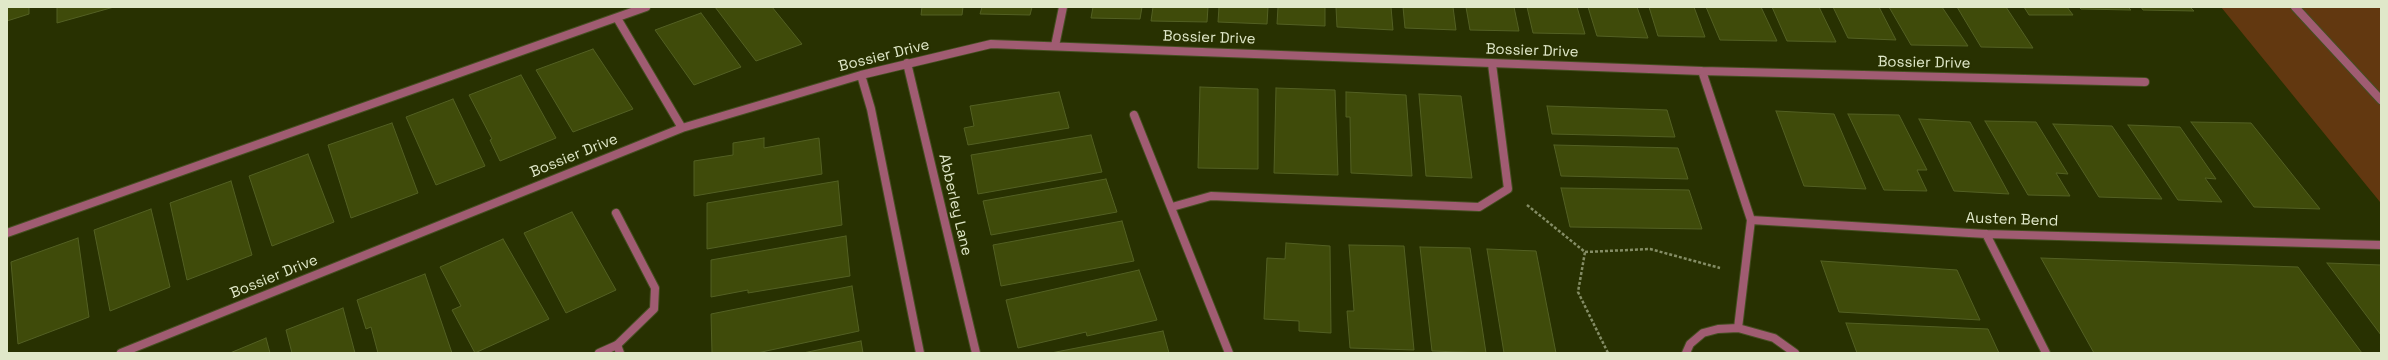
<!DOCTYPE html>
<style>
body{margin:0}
#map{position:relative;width:2388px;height:360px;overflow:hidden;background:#283101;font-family:"Space Grotesk",sans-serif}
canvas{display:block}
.frame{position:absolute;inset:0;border:8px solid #e0e8c9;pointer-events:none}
</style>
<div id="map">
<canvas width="2388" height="360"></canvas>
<div class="frame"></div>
</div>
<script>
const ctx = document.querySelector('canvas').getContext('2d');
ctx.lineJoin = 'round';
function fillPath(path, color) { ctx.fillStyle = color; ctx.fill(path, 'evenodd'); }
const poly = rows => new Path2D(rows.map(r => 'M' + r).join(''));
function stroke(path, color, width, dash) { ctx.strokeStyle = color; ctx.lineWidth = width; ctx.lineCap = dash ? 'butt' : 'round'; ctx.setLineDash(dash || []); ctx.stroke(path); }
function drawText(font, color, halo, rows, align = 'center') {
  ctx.font = font + ' "Space Grotesk",sans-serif'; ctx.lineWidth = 4; ctx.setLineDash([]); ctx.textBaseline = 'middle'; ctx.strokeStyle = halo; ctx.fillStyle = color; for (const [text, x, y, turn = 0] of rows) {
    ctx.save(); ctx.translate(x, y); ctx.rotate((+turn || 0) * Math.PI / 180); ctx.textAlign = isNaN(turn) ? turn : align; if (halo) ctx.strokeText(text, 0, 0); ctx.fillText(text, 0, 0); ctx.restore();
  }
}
fillPath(poly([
 [2221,7,2381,7,2381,202,2380,202]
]), '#623810');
const building = poly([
 [7,7,29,7,29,14,7,21,7,7],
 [57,7,114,7,57,23,57,7],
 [715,7,772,7,802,44,756,61,715,7],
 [922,7,963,7,962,15,921,15,922,7],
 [982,7,1032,7,1030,15,980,14,982,7],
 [1093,7,1142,7,1140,19,1091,18,1093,7],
 [1153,7,1208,7,1207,22,1151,21,1153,7],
 [1219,7,1268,7,1267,24,1218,22,1219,7],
 [1278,7,1325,7,1325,26,1277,24,1278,7],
 [1336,7,1391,7,1393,30,1337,27,1336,7],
 [1403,7,1453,7,1456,30,1405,28,1403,7],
 [1466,7,1514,7,1519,31,1470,30,1466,7],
 [1527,7,1577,7,1585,34,1533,33,1527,7],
 [1588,7,1637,7,1648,38,1597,36,1588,7],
 [1649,7,1694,7,1705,37,1658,36,1649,7],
 [1706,7,1761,7,1777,41,1720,40,1706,7],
 [1772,7,1819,7,1836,42,1787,41,1772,7],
 [1833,7,1879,7,1896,40,1848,38,1833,7],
 [1889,7,1942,7,1968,46,1911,45,1889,7],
 [1957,7,2006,7,2033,48,1981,47,1957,7],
 [2024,7,2067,7,2073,15,2029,15,2024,7],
 [2079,7,2128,7,2131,10,2081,9,2079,7],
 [2141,7,2190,7,2194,11,2143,10,2141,7],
 [701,13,741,67,694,85,655,30,701,13],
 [593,49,633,109,573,132,536,70,593,49],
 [521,75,556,138,500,161,490,140,492,139,469,95,521,75],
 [1200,87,1258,89,1258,169,1198,168,1200,87],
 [1276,88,1335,90,1338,175,1274,173,1276,88],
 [1059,92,1069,128,968,145,964,128,974,126,970,106,1059,92],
 [1346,92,1406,95,1412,176,1351,173,1350,117,1346,117,1346,92],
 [1419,94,1461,96,1472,178,1426,176,1419,94],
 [453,99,485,166,436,185,406,117,453,99],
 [1547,106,1667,110,1675,137,1552,134,1547,106],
 [1776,111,1834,114,1866,189,1804,186,1776,111],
 [1848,114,1899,115,1927,170,1917,170,1927,191,1884,190,1848,114],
 [1919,119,1970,122,2009,194,1954,191,1919,119],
 [1985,121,2036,122,2068,174,2056,173,2070,196,2028,195,1985,121],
 [2191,122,2251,123,2320,209,2254,207,2191,122],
 [392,123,418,193,351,218,328,145,392,123],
 [2053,124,2112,126,2162,199,2099,197,2053,124],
 [2128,125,2180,127,2216,179,2205,178,2222,202,2178,200,2128,125],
 [1091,135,1102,172,978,194,971,155,1091,135],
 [764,138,764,148,819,138,822,174,694,196,694,161,733,155,733,143,764,138],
 [1554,145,1678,148,1688,179,1561,176,1554,145],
 [308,154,334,222,272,246,249,176,308,154],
 [1106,179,1117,212,991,235,983,201,1106,179],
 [231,181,252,255,187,280,170,203,231,181],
 [838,181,842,225,707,249,707,203,838,181],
 [1561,188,1689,190,1702,229,1570,227,1561,188],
 [151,209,170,287,110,311,94,230,151,209],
 [572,212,616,290,566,313,524,233,572,212],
 [1122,221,1134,261,1001,286,993,245,1122,221],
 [846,236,850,276,748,293,748,290,711,297,711,260,846,236],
 [78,238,89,317,18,344,11,262,78,238],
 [503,239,549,319,475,353,452,310,461,306,440,267,503,239],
 [1286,243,1330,246,1331,333,1299,331,1299,321,1264,319,1267,258,1285,259,1286,243],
 [1349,245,1404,246,1414,350,1350,348,1347,311,1354,311,1349,245],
 [1420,247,1470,248,1486,353,1432,351,1420,247],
 [1487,249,1536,251,1556,353,1504,353,1487,249],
 [2041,258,2298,267,2362,353,2094,353,2041,258],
 [1821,261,1957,270,1980,320,1839,312,1821,261],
 [2327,263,2381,265,2381,335,2327,263],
 [1139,270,1157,320,1087,336,1086,332,1018,348,1006,300,1139,270],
 [425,274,452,353,378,353,371,327,366,329,357,300,425,274],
 [852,286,859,331,757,353,712,353,711,314,852,286],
 [343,308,355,353,292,353,286,330,343,308],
 [1846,323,1988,329,1999,353,1857,353,1846,323],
 [1163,331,1169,353,1051,353,1163,331],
 [266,338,270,353,230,353,266,338],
 [861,341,863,353,803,353,861,341]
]);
fillPath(building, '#3f4b0a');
stroke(building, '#536023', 1);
const lane = poly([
 [2295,7,2381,100],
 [1172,207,1211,196,1479,207,1508,189,1492,64],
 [616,213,655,288,654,309,617,345]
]);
const street = poly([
 [617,18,682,128],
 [1055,46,1063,7],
 [907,63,976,353],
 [1702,71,2145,82],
 [861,75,871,109,920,353],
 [1134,115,1229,353],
 [7,233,646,7],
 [1986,234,2046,353],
 [1738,328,1751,220,1986,234,2381,245],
 [121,353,682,128,861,75,991,44,1702,71,1751,220],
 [599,353,617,345,620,353],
 [1686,353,1690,344,1703,333,1718,329,1738,328,1774,338,1795,353]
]);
stroke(lane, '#454e21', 10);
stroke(street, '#454e21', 10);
stroke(poly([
 [1527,205,1585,252,1578,292,1608,353],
 [1585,252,1650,249,1720,268]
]), '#848d65', 2.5, [3, 2]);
stroke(lane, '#a05c72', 8);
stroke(street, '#a05c72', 8);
drawText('15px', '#e0e8c9', '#283101', [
 ["Bossier Drive",1209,38,2],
 ["Bossier Drive",1532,51,2],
 ["Bossier Drive",884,56,-14],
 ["Bossier Drive",1924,63,1],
 ["Bossier Drive",574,156,-22],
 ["Abberley Lane",955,205,77],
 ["Austen Bend",2012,220,2],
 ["Bossier Drive",274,277,-22]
]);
</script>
